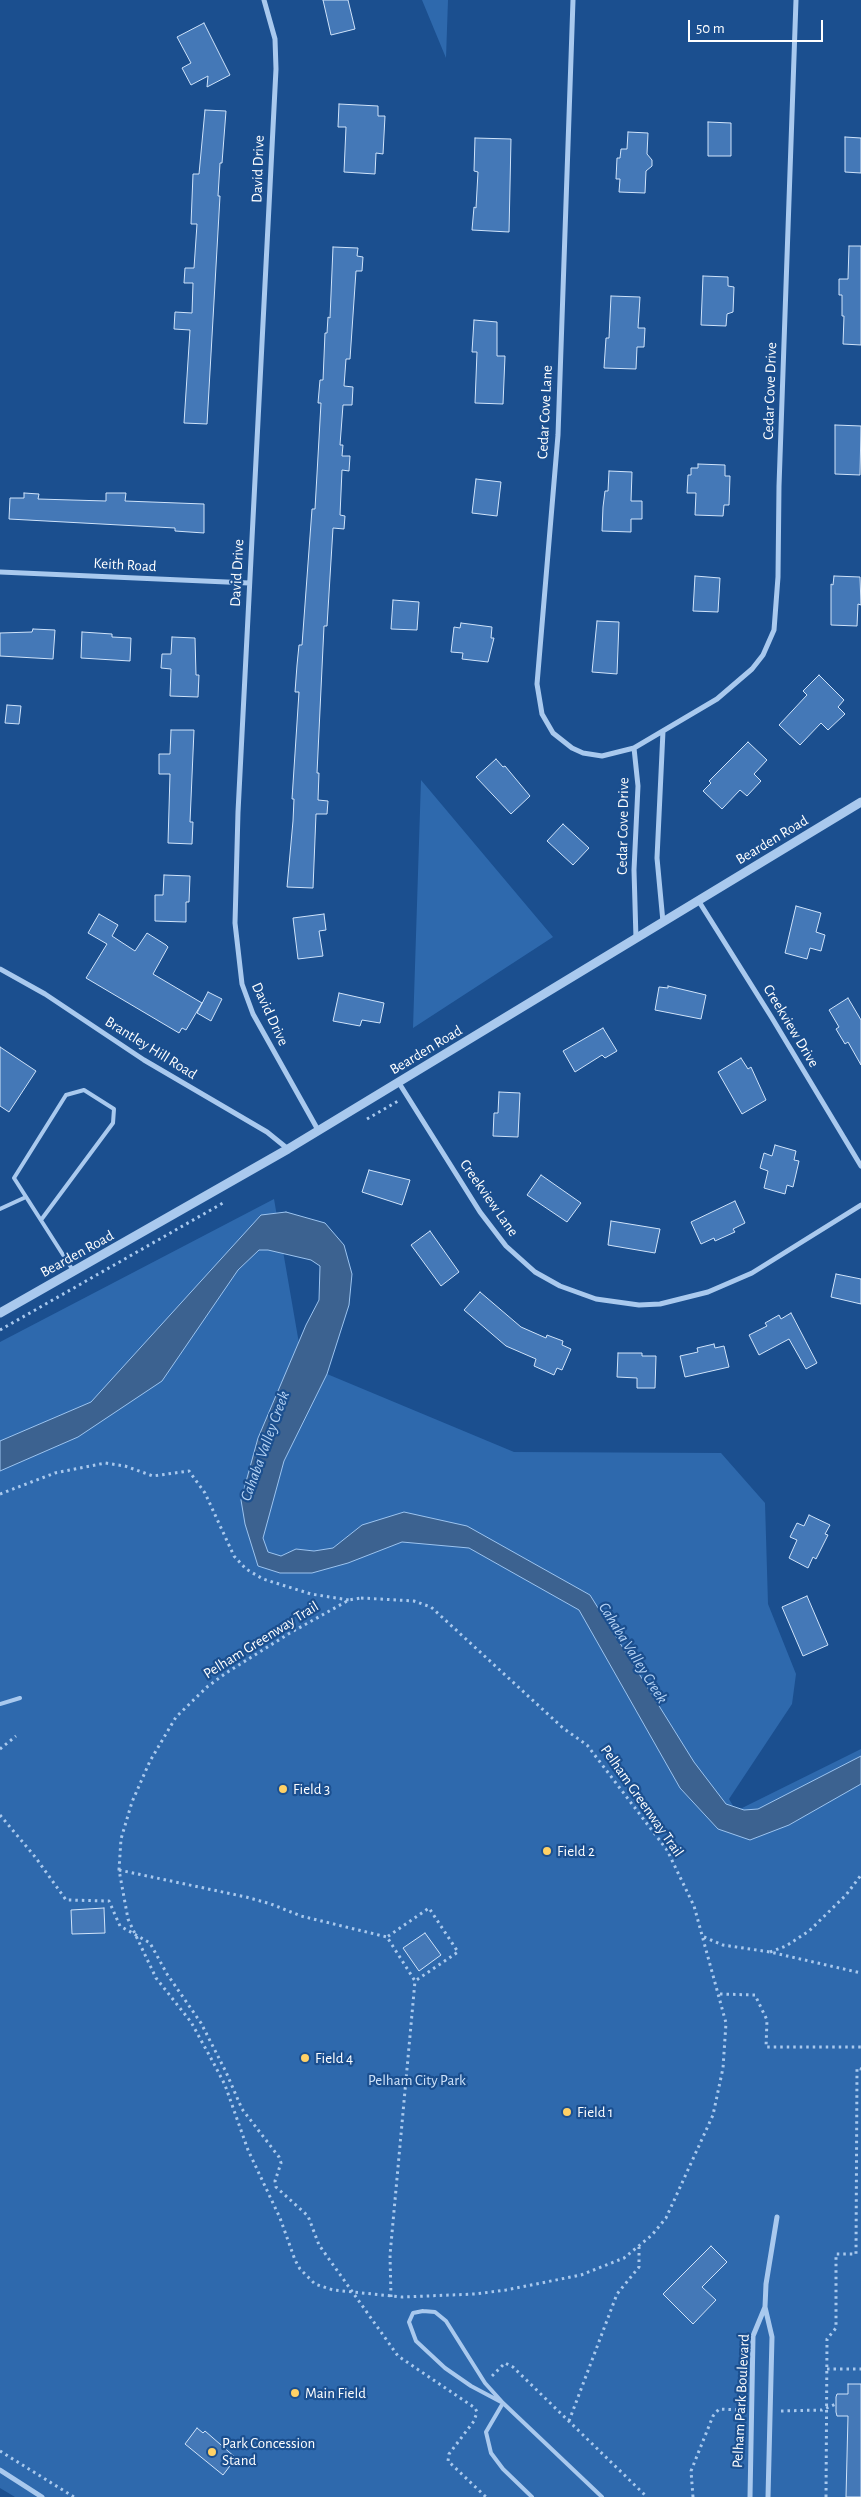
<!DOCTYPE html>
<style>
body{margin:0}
#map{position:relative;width:861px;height:2497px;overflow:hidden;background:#1b4f8f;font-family:"Alegreya Sans",sans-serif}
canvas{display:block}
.scale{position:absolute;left:688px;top:20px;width:135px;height:22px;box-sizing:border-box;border:2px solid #fff;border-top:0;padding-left:6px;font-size:15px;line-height:18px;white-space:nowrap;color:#fff;-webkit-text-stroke:4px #1b4f8f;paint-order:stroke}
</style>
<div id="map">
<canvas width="861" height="2497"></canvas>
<div class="scale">50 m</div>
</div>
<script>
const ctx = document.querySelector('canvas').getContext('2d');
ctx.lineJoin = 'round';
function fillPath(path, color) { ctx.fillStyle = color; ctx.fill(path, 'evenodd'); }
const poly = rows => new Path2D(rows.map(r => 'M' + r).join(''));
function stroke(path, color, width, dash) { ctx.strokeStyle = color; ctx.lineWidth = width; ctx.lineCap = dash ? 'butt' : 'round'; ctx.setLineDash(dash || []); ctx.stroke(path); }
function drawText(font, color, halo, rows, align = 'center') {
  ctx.font = font + ' "Alegreya Sans",sans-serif'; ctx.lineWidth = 4.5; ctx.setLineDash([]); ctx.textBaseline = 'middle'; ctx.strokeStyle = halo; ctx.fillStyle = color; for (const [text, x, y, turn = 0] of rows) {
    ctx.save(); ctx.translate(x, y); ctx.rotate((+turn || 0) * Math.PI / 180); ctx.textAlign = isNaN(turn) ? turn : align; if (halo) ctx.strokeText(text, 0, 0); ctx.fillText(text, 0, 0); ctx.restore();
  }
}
fillPath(poly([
 [422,0,448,0,446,58],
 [421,780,553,937,413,1028],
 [274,1199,310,1407,327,1374,514,1452,721,1453,765,1503,768,1604,796,1674,792,1704,729,1799,736,1811,861,1749,861,2497,15,2497,0,2488,0,1342]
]), '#2e69ad');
const water = poly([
 [286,1212,325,1223,344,1245,352,1274,349,1305,327,1374,284,1461,263,1538,268,1552,281,1556,296,1549,314,1551,333,1548,362,1525,404,1512,467,1526,590,1595,694,1762,726,1804,744,1810,758,1809,861,1756,861,1784,789,1825,750,1840,718,1829,680,1788,579,1610,469,1548,402,1542,348,1563,312,1573,280,1573,258,1566,245,1524,241,1500,258,1438,306,1325,319,1300,320,1266,311,1260,268,1250,259,1250,238,1270,162,1381,78,1437,0,1471,0,1441,91,1402,261,1215,286,1212]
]);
fillPath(water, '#3c6290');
stroke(water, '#9cc4f0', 1);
const building = poly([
 [323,0,348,0,355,29,331,35,323,0],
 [204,23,230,75,207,87,208,76,191,85,182,68,191,63,177,37,204,23],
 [339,104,378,106,378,116,385,116,383,154,376,153,375,174,344,172,346,127,338,127,339,104],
 [205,110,226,111,222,163,220,163,218,196,220,196,207,424,184,423,190,330,174,329,175,312,192,313,193,283,184,283,185,268,194,268,197,224,191,224,193,174,199,174,205,110],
 [708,122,731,123,731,156,708,156,708,122],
 [628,132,648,133,647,154,652,160,652,166,646,171,645,193,619,192,620,179,616,179,617,158,620,158,621,149,627,149,628,132],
 [845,137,861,138,861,173,845,172,845,137],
 [475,138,511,139,509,232,472,230,474,207,476,208,478,172,474,171,475,138],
 [849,246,861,246,861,345,843,344,844,316,842,316,842,295,839,295,839,279,848,279,849,246],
 [333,247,358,248,357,256,363,257,362,271,356,271,350,359,346,359,344,386,353,387,352,405,343,405,340,445,343,445,342,456,350,456,349,471,342,470,340,515,345,516,344,529,333,528,327,626,324,626,317,773,319,773,318,800,328,801,327,814,316,814,313,888,287,887,293,821,294,799,292,799,299,692,295,692,297,665,299,645,302,645,312,509,315,509,321,403,318,403,320,380,323,380,325,333,327,333,328,317,330,318,333,247],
 [703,276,728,277,728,286,734,287,733,312,727,314,726,326,701,325,703,276],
 [611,296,640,297,638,328,645,328,644,347,637,347,636,369,604,368,606,338,609,338,611,296],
 [474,320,497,322,497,356,505,356,503,404,475,403,477,352,472,352,474,320],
 [835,425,861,426,860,475,835,474,835,425],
 [698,464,725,465,725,476,730,476,729,505,724,505,723,516,695,515,696,493,687,493,688,475,691,475,691,468,698,468,698,464],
 [609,471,632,472,631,501,642,501,642,519,631,519,631,532,602,531,603,507,605,491,608,491,609,471],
 [476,479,501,482,497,516,472,513,476,479],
 [24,493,39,494,38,499,106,501,106,493,126,493,125,501,204,504,204,533,175,531,175,528,9,519,10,498,24,498,24,493],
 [695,576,720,578,718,612,693,611,695,576],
 [834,576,860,577,861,605,858,604,857,626,831,625,831,584,833,585,834,576],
 [393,600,419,602,417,630,391,629,393,600],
 [597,621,619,622,617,674,592,672,597,621],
 [461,623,492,627,491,638,494,638,488,662,462,659,463,653,451,652,454,627,460,628,461,623],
 [33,629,55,630,53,659,0,656,0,633,32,632,33,629],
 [82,632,112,634,112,637,131,638,130,661,81,658,82,632],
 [172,637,195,638,196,675,199,675,198,697,170,696,171,669,161,668,162,654,171,654,172,637],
 [819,675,844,700,838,707,845,714,828,730,821,723,800,745,779,725,807,695,803,691,819,675],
 [7,705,21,706,19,724,5,723,7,705],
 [171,730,194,730,190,822,193,822,192,844,168,843,170,774,159,774,159,754,170,754,171,730],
 [748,742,767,760,754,774,761,781,747,796,740,790,722,809,703,791,711,783,709,781,748,742],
 [496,759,503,767,505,766,530,796,511,814,476,777,496,759],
 [563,824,589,848,573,865,547,841,563,824],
 [164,875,190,876,189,902,186,902,186,922,155,921,155,895,163,895,164,875],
 [796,906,821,913,816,932,825,935,821,951,810,948,807,959,785,953,796,906],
 [99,914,118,925,112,936,135,951,147,933,166,945,168,947,153,974,202,1003,186,1030,182,1028,179,1033,86,978,107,944,88,933,99,914],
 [324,914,326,930,319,931,323,956,298,959,293,918,324,914],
 [668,986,706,995,701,1019,655,1010,659,987,668,988,668,986],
 [208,992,222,999,211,1021,197,1013,208,992],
 [339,993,384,1003,380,1023,362,1020,360,1026,333,1021,339,993],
 [848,998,861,1020,861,1065,848,1042,845,1044,836,1029,839,1027,829,1010,848,998],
 [603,1028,617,1051,605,1058,602,1055,575,1072,563,1051,603,1028],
 [0,1047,36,1071,9,1112,0,1106,0,1047],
 [741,1058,748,1069,751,1067,766,1100,742,1114,718,1072,741,1058],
 [499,1092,520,1093,518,1137,493,1136,494,1113,498,1113,499,1092],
 [775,1145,796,1151,794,1160,799,1161,793,1187,787,1185,785,1194,764,1188,768,1171,760,1168,764,1153,772,1156,775,1145],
 [369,1170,410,1180,402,1205,362,1192,369,1170],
 [541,1175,581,1203,567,1222,527,1195,541,1175],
 [735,1201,745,1223,733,1229,735,1232,715,1241,714,1238,701,1244,691,1222,735,1201],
 [611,1221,660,1229,655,1253,608,1245,611,1221],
 [430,1231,459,1272,441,1286,411,1245,430,1231],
 [836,1274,861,1279,861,1304,831,1297,836,1274],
 [480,1292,521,1327,546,1338,547,1335,563,1341,562,1345,571,1349,562,1370,557,1368,554,1375,534,1366,536,1359,506,1346,464,1310,480,1292],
 [791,1313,817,1363,806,1369,789,1339,759,1355,749,1335,767,1326,765,1323,779,1315,781,1319,791,1313],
 [714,1344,715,1348,724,1346,729,1367,685,1377,680,1356,698,1352,697,1348,714,1344],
 [618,1353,642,1353,642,1356,656,1356,655,1388,637,1388,637,1378,617,1377,618,1353],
 [809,1515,830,1525,825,1534,828,1535,816,1559,813,1557,808,1568,789,1558,797,1540,790,1537,797,1523,804,1526,809,1515],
 [807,1596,828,1645,803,1656,782,1607,807,1596],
 [104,1908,105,1933,72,1934,71,1910,104,1908],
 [425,1933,441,1955,419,1971,403,1948,425,1933],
 [711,2246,727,2262,702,2287,716,2300,693,2324,663,2294,711,2246],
 [848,2384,861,2384,861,2497,846,2497,848,2416,837,2416,836,2412,836,2397,837,2394,848,2394,848,2384],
 [197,2428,203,2433,205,2431,236,2458,223,2475,185,2444,197,2428]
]);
fillPath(building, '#4478b7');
stroke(building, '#cfe3fa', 1);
stroke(poly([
 [367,1119,398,1101],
 [0,1330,223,1203],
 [0,1494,55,1473,105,1463,125,1466,153,1476,189,1471,205,1493,234,1556,246,1569,263,1579,311,1594,349,1600],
 [361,1598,414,1601,431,1607,563,1728,587,1745,667,1850,694,1906,726,2023,723,2068,713,2115,666,2218,652,2235,624,2258,581,2275,506,2290,475,2294,402,2297,333,2290,315,2284,300,2269,295,2260,280,2218,248,2150,225,2085,213,2062,191,2022,156,1978,128,1919,119,1870,121,1839,132,1802,150,1761,176,1717,207,1687,226,1673,290,1633,349,1600,361,1598],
 [0,1749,16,1736],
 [0,1815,36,1858,66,1900,109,1901,120,1926,150,1943,167,1974,201,2023,226,2072,242,2109,279,2157,281,2163,275,2181,276,2187,308,2216,319,2245,398,2356,475,2408,477,2412,474,2421,449,2454,448,2461,486,2497],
 [119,1870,246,1897,271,1904,301,1916,387,1937],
 [704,1937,723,1945,770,1952,861,1973],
 [770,1952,786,1946,809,1931,846,1895,861,1875],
 [720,1994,755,1995,767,2020,766,2047,861,2047],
 [391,2297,390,2255,415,1981,387,1937,429,1908,458,1952,415,1981],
 [827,2369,861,2369],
 [492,2376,505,2363,513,2367,647,2497],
 [781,2411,822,2410,836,2404],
 [569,2421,617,2294,639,2267,639,2247],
 [0,2451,74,2497],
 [693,2497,691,2471,713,2416,719,2409,742,2410],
 [826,2497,827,2339,836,2328,836,2254,856,2254,857,2068,861,2069]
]), '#a9c9ee', 3, [2.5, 4]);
stroke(poly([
 [0,1209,26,1197],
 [41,1220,113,1123,114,1109,84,1090,66,1095,14,1178,74,1272],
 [0,1704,20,1698],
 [423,2311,435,2312,446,2321,485,2383,503,2403,471,2386,445,2368,416,2341,409,2322,413,2313,423,2311],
 [532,2497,503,2469,491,2453,486,2432,503,2403,602,2497]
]), '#a9c9ee', 4);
stroke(poly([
 [264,0,275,39,276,69,238,812,235,923,242,984,253,1014,318,1130],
 [573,0,558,435,537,684,542,714,553,733,572,748,583,753,602,756,634,748,717,699,752,669,763,655,774,630,778,577,779,486,796,0],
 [0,572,249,583],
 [634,748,638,786,634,870,636,939],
 [698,900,772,1018,861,1166],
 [663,922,657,858,663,731],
 [0,969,45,994,144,1060,267,1132,288,1149],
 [399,1083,480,1212,506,1246,535,1272,560,1286,596,1299,639,1305,660,1304,708,1292,752,1273,861,1205],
 [765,2307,766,2284,777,2217],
 [0,2470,42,2497],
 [750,2497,753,2336,765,2307,772,2337,768,2497]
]), '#a9c9ee', 5);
stroke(poly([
 [0,1313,288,1149,861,802]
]), '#a9c9ee', 9);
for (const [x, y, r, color] of [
 [283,1789,5,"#ffd166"],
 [547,1851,5,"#ffd166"],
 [305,2058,5,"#ffd166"],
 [567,2112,5,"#ffd166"],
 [295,2393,5,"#ffd166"],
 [212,2452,5,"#ffd166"]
]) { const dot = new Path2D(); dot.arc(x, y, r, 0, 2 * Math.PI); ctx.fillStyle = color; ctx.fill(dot); stroke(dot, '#1b4f8f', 2); }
drawText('15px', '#fff', '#1b4f8f', [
 ["David Drive",258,169,-88],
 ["Cedar Cove Drive",770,391,-88],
 ["Cedar Cove Lane",545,412,-87],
 ["Keith Road",125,565,3],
 ["David Drive",237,573,-87],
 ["Cedar Cove Drive",623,826,-89],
 ["Bearden Road",772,840,-31],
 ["David Drive",270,1014,65],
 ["Creekview Drive",791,1026,59],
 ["Brantley Hill Road",151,1048,32],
 ["Bearden Road",426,1050,-31],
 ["Creekview Lane",489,1198,55],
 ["Bearden Road",77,1254,-29],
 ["Pelham Greenway Trail",261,1640,-32],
 ["Pelham Greenway Trail",642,1801,55],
 ["Pelham Park Boulevard",741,2401,-87]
]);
drawText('15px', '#fff', '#1b4f8f', [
 ["Field 3",293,1789],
 ["Field 2",557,1851],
 ["Field 4",315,2058],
 ["Field 1",577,2112],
 ["Main Field",305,2393],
 ["Park Concession",222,2443],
 ["Stand",222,2460]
], 'left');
drawText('15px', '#cfe3fa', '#1b4f8f', [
 ["Pelham City Park",417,2080]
]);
drawText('italic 16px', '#b5d3f5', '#1b4f8f', [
 ["Cahaba Valley Creek",265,1446,-70],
 ["Cahaba Valley Creek",633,1653,58]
]);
</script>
